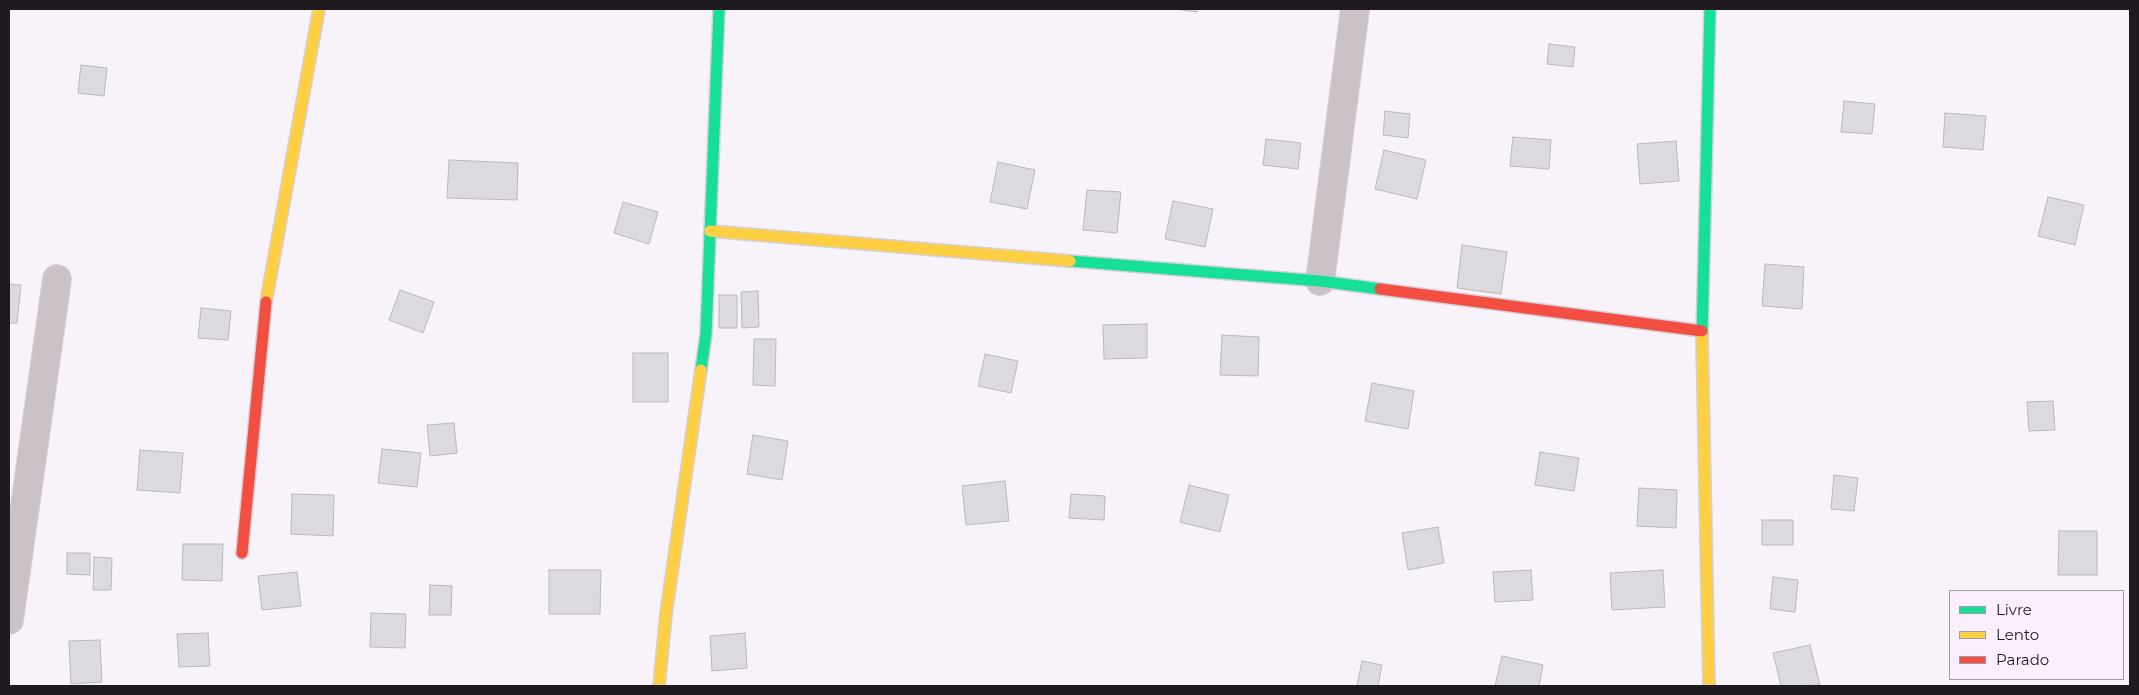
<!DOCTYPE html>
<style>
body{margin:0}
#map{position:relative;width:2139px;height:695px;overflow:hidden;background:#f8f2fa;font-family:Montserrat,sans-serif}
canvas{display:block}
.frame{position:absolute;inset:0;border:10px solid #1e1a1f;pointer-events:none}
.legend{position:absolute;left:1949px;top:590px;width:175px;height:90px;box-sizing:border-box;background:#fbeefd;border:1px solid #a399a4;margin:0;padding:6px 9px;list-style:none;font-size:15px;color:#1e1a1f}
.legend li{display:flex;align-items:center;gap:10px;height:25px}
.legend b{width:25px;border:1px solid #a399a4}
</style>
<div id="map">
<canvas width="2139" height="695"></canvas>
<div class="frame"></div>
<ul class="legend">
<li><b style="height:6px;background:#16e098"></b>Livre</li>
<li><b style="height:6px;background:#ffcf43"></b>Lento</li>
<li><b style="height:6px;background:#f24e42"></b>Parado</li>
</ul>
</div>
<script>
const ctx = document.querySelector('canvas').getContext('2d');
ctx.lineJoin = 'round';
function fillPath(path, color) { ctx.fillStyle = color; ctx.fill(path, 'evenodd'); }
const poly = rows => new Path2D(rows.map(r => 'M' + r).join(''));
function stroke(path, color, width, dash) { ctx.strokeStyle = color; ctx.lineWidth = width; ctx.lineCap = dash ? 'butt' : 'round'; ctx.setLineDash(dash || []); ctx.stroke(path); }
const building = poly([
 [1174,9,1197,9,1197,12,1174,9],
 [1549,44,1575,47,1573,67,1547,64,1549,44],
 [81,65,107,68,104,96,78,93,81,65],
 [1844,101,1875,104,1872,134,1841,132,1844,101],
 [1385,111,1410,114,1408,138,1383,135,1385,111],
 [1945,113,1986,116,1983,150,1943,147,1945,113],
 [1513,137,1551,140,1549,169,1510,166,1513,137],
 [1266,139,1301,143,1298,169,1263,165,1266,139],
 [1676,141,1679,181,1640,184,1637,144,1676,141],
 [1384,150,1426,160,1417,199,1375,189,1384,150],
 [449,160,518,163,517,200,447,198,449,160],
 [998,162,1035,170,1027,209,990,202,998,162],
 [1087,190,1121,192,1117,233,1083,230,1087,190],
 [2048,197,2084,205,2075,245,2038,236,2048,197],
 [1173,201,1213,209,1205,247,1165,239,1173,201],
 [623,202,658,212,649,244,614,233,623,202],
 [1462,245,1507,252,1501,294,1457,288,1462,245],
 [1765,264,1804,267,1802,309,1762,306,1765,264],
 [9,284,21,285,17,323,9,323,9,284],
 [400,290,434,302,423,333,389,320,400,290],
 [758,291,759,327,742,328,741,292,758,291],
 [719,295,737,295,737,328,719,328,719,295],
 [201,308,231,311,228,340,198,338,201,308],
 [1147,324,1147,358,1104,359,1103,325,1147,324],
 [1222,335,1259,337,1258,376,1220,375,1222,335],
 [754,339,776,339,775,386,753,385,754,339],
 [633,353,668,353,668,402,633,402,633,353],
 [985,354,1018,361,1011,393,978,386,985,354],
 [1372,383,1414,391,1408,429,1365,421,1372,383],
 [2053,401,2055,430,2029,431,2027,402,2053,401],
 [454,423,457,453,430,456,427,425,454,423],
 [753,435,788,441,782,480,747,474,753,435],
 [382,449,421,453,417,487,378,483,382,449],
 [140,450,183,453,180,493,137,490,140,450],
 [1540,452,1579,458,1574,491,1535,485,1540,452],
 [1834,475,1858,478,1854,511,1831,509,1834,475],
 [1005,481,1009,521,966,525,962,486,1005,481],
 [1189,485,1229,495,1220,532,1180,522,1189,485],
 [1639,488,1677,490,1676,528,1637,526,1639,488],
 [292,494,334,495,333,536,291,534,292,494],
 [1071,494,1105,496,1104,520,1069,518,1071,494],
 [1762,520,1793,520,1793,545,1762,545,1762,520],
 [1438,527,1444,563,1408,570,1402,533,1438,527],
 [2059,531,2097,531,2097,575,2058,575,2059,531],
 [183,544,223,544,222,581,182,580,183,544],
 [67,553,90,553,90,575,67,574,67,553],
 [94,557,112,558,111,590,93,590,94,557],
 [549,570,601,570,600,614,549,614,549,570],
 [1531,570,1533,600,1495,602,1493,572,1531,570],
 [1663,570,1665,607,1612,610,1610,573,1663,570],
 [297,572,301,606,262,610,258,576,297,572],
 [1773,577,1798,580,1795,612,1770,609,1773,577],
 [430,585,452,586,451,615,429,615,430,585],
 [371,613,406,614,405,648,370,647,371,613],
 [208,633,210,666,179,667,177,634,208,633],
 [745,633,747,668,712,671,710,636,745,633],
 [100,640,102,682,71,684,69,641,100,640],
 [1810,645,1820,685,1781,686,1773,653,1810,645],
 [1502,656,1543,665,1539,686,1495,686,1502,656],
 [1362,661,1382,665,1378,686,1357,686,1362,661]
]);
fillPath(building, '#dcd9df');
stroke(building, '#bbb7be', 1);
const street = poly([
 [1320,281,1355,9],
 [9,620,57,279]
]);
const fast = poly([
 [1070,261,1320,281,1380,289],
 [1702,336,1710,9],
 [701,370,706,334,719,9]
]);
const slow = poly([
 [710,231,1070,261],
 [266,302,319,9],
 [1702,336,1709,686],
 [659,686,666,614,701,370]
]);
const jam = poly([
 [1380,289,1702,331],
 [242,553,266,302]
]);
stroke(street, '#d4d0d6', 30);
stroke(fast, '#d4d0d6', 14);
stroke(slow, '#d4d0d6', 14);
stroke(jam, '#d4d0d6', 14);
stroke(street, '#ccc1c7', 28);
stroke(fast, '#16e098', 11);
stroke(slow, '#ffcf43', 11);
stroke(jam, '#f24e42', 11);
</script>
